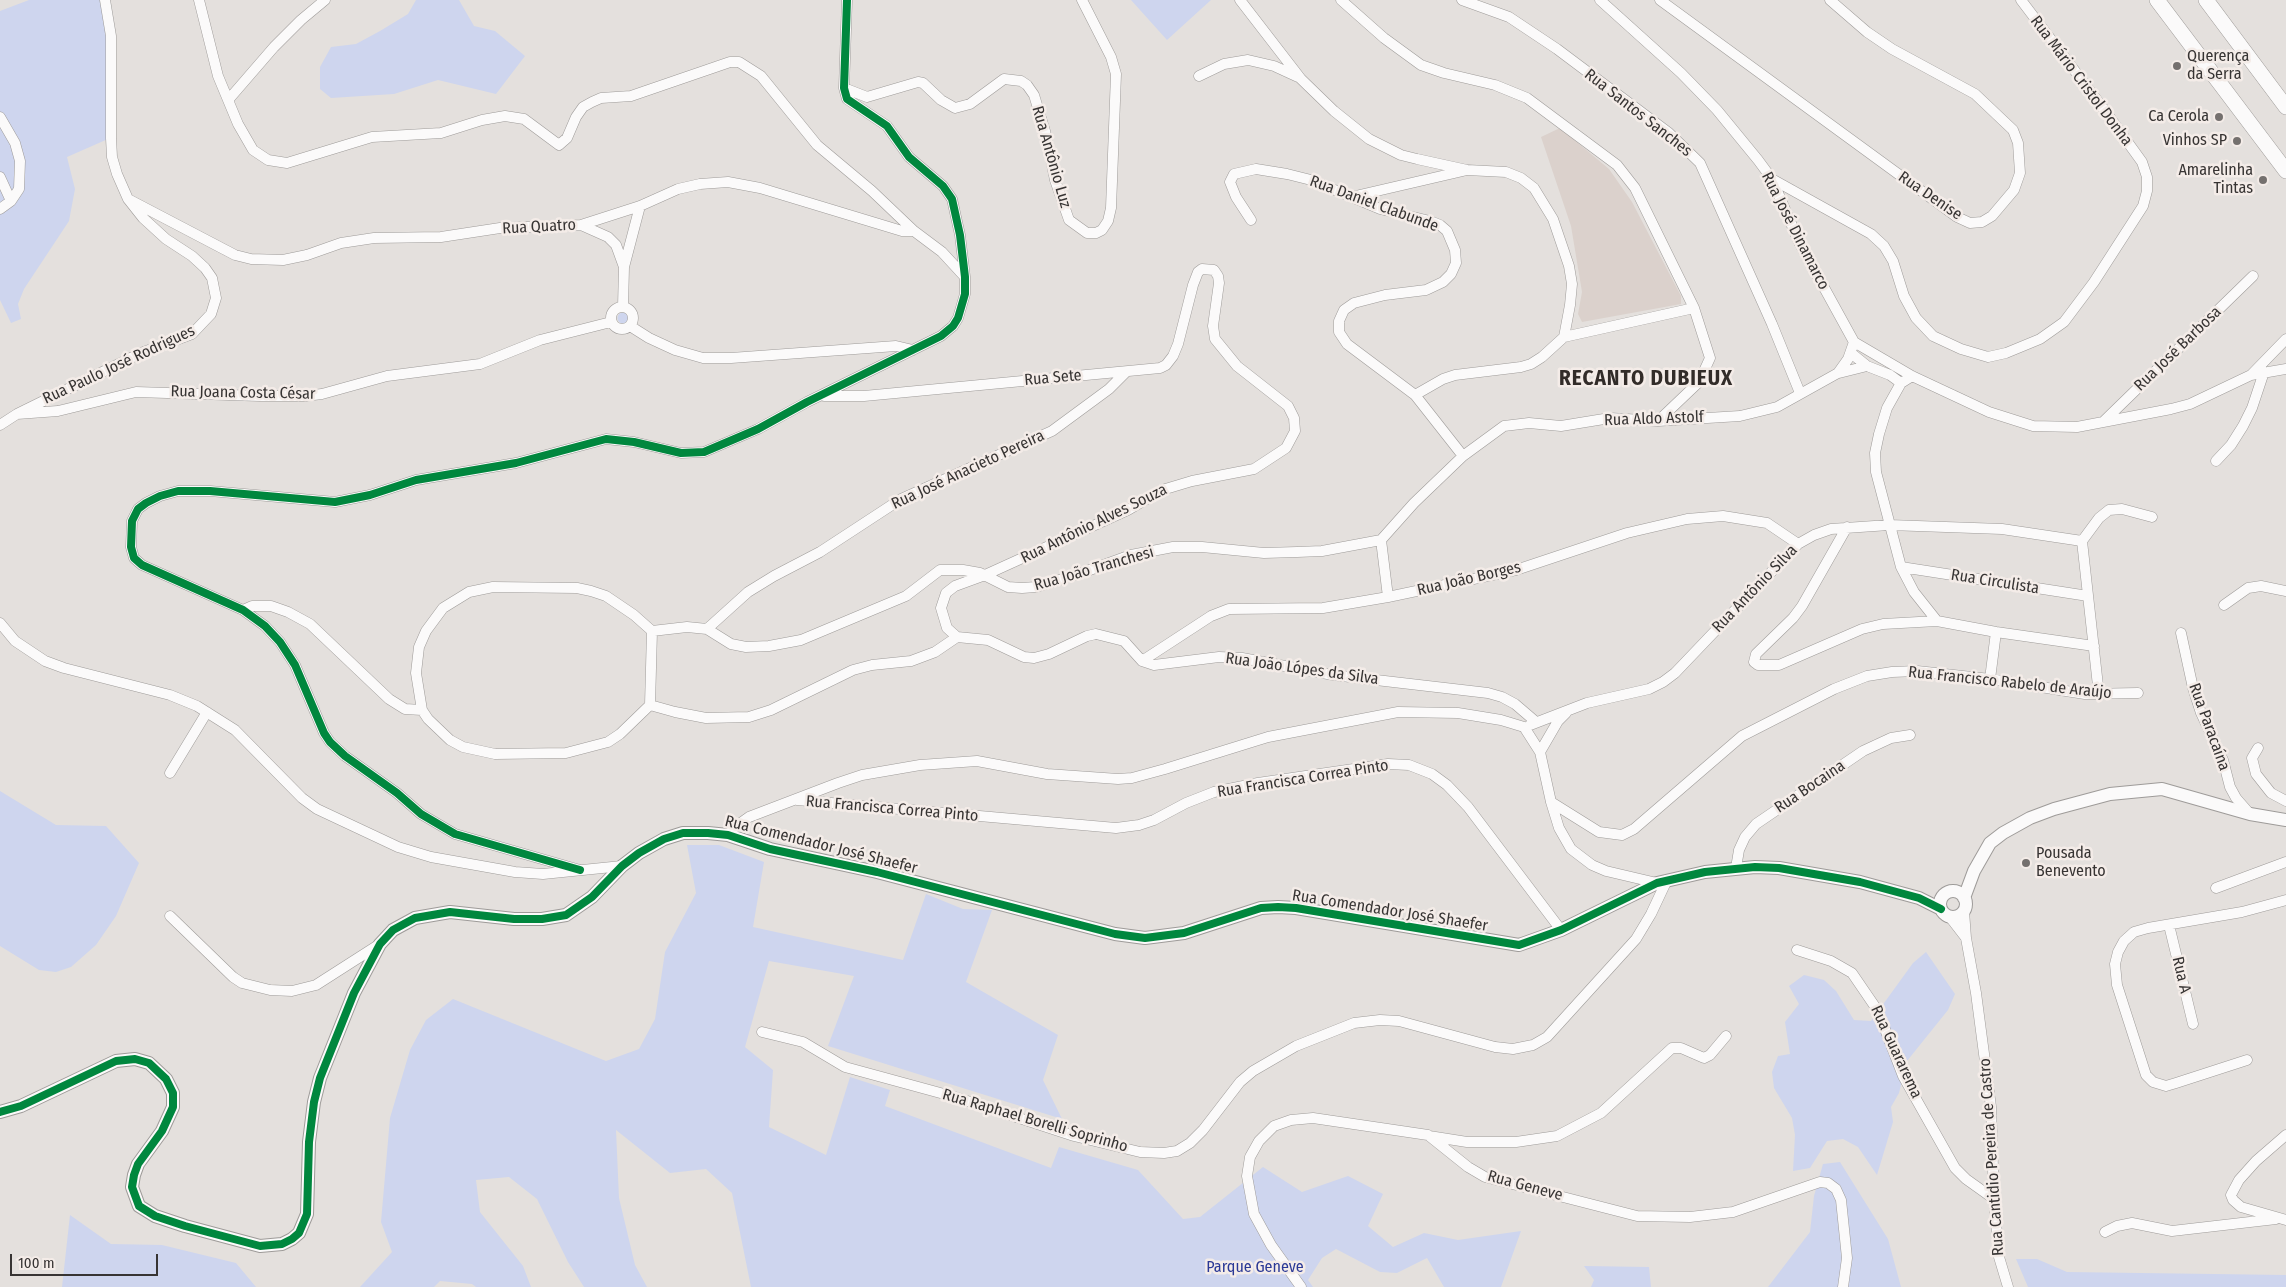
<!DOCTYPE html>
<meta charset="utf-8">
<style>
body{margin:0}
#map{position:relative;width:2286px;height:1287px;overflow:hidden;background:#e4e0dd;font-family:"Fira Sans Condensed",sans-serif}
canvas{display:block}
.scale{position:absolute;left:10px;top:1254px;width:148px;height:22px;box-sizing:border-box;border:2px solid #373433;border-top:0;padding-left:6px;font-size:15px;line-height:18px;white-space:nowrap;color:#373433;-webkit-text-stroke:4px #f4ece8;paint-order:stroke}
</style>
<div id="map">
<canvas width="2286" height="1287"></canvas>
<div class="scale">100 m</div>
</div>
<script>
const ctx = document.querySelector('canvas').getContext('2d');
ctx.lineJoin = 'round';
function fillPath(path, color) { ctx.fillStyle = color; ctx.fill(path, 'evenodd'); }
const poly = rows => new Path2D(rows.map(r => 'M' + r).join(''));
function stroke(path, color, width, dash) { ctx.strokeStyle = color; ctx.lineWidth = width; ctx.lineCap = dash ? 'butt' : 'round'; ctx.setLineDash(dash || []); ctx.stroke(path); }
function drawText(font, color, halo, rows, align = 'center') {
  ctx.font = font + ' "Fira Sans Condensed",sans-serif'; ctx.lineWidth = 5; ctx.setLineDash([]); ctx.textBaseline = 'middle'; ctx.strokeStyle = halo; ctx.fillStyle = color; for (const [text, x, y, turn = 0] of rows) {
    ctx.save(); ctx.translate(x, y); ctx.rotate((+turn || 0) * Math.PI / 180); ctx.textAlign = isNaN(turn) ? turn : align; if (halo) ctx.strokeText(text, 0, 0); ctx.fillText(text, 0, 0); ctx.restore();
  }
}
fillPath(poly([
 [1560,128,1609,169,1632,202,1681,296,1681,304,1582,322,1578,314,1582,292,1571,226,1541,137]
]), '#dbd1cc');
fillPath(poly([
 [29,0,100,0,107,38,108,139,67,157,75,189,69,221,24,289,18,304,21,319,11,323,0,300,0,11],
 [416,0,459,0,474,26,495,31,525,56,496,94,438,80,394,94,331,98,320,89,320,67,331,47,356,44,380,31,408,14],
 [1131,0,1211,0,1167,40],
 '617.5 318a5.5 5.5 0 1 1 11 0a5.5 5.5 0 1 1-11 0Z',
 [0,791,56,825,106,826,139,863,116,916,96,945,71,967,56,972,39,970,0,946],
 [687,845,719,845,764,862,753,927,903,960,926,894,963,909,992,910,966,982,1058,1035,1043,1080,1062,1119,828,1046,854,976,769,961,745,1047,773,1070,769,1127,826,1155,850,1077,890,1090,885,1106,1051,1168,1059,1147,1138,1170,1183,1219,1200,1217,1263,1167,1302,1192,1348,1176,1383,1194,1368,1226,1393,1247,1424,1233,1458,1240,1521,1231,1501,1287,1444,1287,1427,1258,1397,1273,1380,1272,1336,1249,1322,1258,1308,1280,1313,1287,751,1287,732,1193,706,1169,670,1173,616,1130,619,1198,635,1265,647,1287,584,1287,568,1262,537,1199,509,1177,476,1180,480,1212,523,1266,531,1287,476,1287,472,1284,440,1281,434,1287,360,1287,392,1252,381,1222,390,1118,410,1050,426,1020,453,999,606,1061,639,1049,655,1019,665,952,696,893],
 [1926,952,1955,994,1948,1010,1907,1061,1899,1093,1891,1107,1893,1122,1877,1175,1858,1147,1843,1139,1827,1141,1810,1168,1793,1171,1795,1135,1792,1118,1774,1088,1772,1072,1778,1056,1790,1054,1785,1022,1799,1004,1789,986,1804,975,1824,980,1836,991,1854,1020,1871,1021,1913,963],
 [1840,1162,1888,1239,1901,1287,1768,1287,1810,1232,1814,1196,1823,1164],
 [70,1215,111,1244,162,1245,236,1263,256,1287,62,1287],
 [2016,1259,2037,1259,2067,1272,2286,1275,2286,1287,2028,1287],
 [1584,1266,1649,1267,1651,1287,1591,1287,1594,1280]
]), '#ced5ee');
const minor = poly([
 [199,0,218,76,238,124,253,150,268,160,287,163,372,137,441,133,482,120,505,116,524,119,559,145,567,138,576,117,583,107,592,102,601,98,631,96,730,62,739,62,761,76,817,145,872,191,914,231],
 [1240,0,1301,79,1334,111,1369,139,1401,155,1417,159,1467,170,1506,172,1521,178,1534,188,1553,219,1569,266,1572,284,1570,305,1564,337],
 [1341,0,1384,38,1421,65,1444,73,1495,85,1527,98,1617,165,1635,188,1694,308,1710,358,1699,382,1658,421],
 [1462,0,1509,17,1557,49,1669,133,1700,163,1772,324,1800,393],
 [1600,0,1681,73,1717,110,1758,160,1772,179,1799,242,1854,342],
 [1660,0,1957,217,1970,223,1982,222,1992,216,2014,190,2020,173,2018,143,2013,130,1975,94,1892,49,1867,32,1830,0],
 [1199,76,1224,64,1248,60,1274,66,1298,77],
 [844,88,867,97,918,82,923,83,941,100,955,108,970,104,1004,79,1021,81,1027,85,1034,95,1045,131,1055,180,1069,220,1087,233,1096,233,1102,230,1108,221,1111,208,1116,74,1111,57,1082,0],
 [229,99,274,47,301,20,325,0],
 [0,117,15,143,20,161,19,189,11,201,0,209],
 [0,177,11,201],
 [1772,179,1871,234,1884,246,1893,261,1904,296,1916,318,1933,336,1961,349,1988,357,2006,353,2040,339,2064,322,2094,282,2143,206,2147,191,2147,177,2142,162,2103,108,2021,0],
 [1351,197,1463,171],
 [128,199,235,255,251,259,283,260,307,255,341,243,374,238,441,237,500,228,581,225,640,206,678,189,700,184,728,182,760,188,902,231,914,231,942,252,965,277],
 [1251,220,1236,197,1230,182,1234,174,1256,169,1287,174,1311,180,1380,209,1430,221,1440,225,1447,231,1455,250,1456,263,1451,274,1443,282,1426,290,1385,295,1354,303,1344,310,1339,321,1339,332,1347,344,1415,395,1463,456],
 [581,225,608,237,616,245,624,267],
 '611 318a11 11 0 1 1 22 0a11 11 0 1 1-22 0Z',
 [623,307,624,267,640,206],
 [630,326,649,338,675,350,703,358,731,358,896,346,913,350],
 [1854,342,1912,376,1989,412,2033,426,2077,427,2171,409,2190,404,2251,375,2286,369],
 [1851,353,1867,366,1890,375,1901,383],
 [1839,373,1867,366],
 [2252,374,2286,339],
 [1912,376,1901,383,1887,408,1879,434,1875,453,1876,472,1901,567,1914,592,1937,621],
 [1415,395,1443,379,1455,375,1521,367,1531,364,1542,357,1564,337,1694,308],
 [824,396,864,396,1160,368,1166,365,1173,356,1178,344,1193,285,1198,272,1202,269,1214,270,1218,276,1219,283,1213,326,1215,339,1237,366,1288,406,1294,418,1295,431,1286,448,1254,469,1192,481,1162,490,1128,510,985,575,955,586,946,593,941,608,947,628,957,637,988,640,1024,657,1034,658,1049,654,1087,636,1096,634,1124,641,1142,661,1154,665,1219,657,1242,658,1333,675,1488,693,1502,697,1515,704,1536,722],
 [17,414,58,411,136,392,260,396,305,396,322,394,387,376,480,364,540,340,611,322],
 [2104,421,2253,276],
 [0,425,17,414,141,353,192,334,211,314,216,298,212,278,205,268,192,256,166,239,143,218,128,199,117,174,112,157,111,138,111,36,105,0],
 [2216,461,2231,445,2243,426,2252,408,2264,372],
 [1847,527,1802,606,1793,618,1756,654,1754,662,1758,665,1779,665,1862,629,1883,624,1937,621,1996,632,2094,646],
 [1381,540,1414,503,1463,456,1504,426,1529,423,1561,426,1610,418,1658,421,1740,416,1777,407,1838,373,1848,359,1854,342],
 [1381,540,1388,597],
 [1901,567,2088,596],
 [493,587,577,588,591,591,606,596,634,615,652,631,650,705,620,734,608,742,566,753,495,754,463,747,450,740,428,719,422,710,416,673,419,647,426,631,443,608,469,592,493,587],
 [2224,605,2248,588,2261,586,2286,591],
 [243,610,252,606,271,606,288,612,310,624,389,699,405,709,422,710],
 [0,623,15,641,45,661,64,668,170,695,197,706,235,730,302,798,317,809,398,847,431,857,515,872,543,874,622,866],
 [707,629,748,592,774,576,820,552,901,499,1052,431,1109,389,1126,372],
 [652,631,687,627,707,629,731,644,746,647,769,646,801,640,906,596,940,570,963,570,980,573,1008,587,1022,588,1036,587,1076,575,1131,555,1173,547,1202,547,1264,553,1297,552,1322,551,1381,540],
 [2181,633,2193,688,2201,713,2223,760,2230,787,2236,798,2250,814],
 [1142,661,1211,616,1229,609,1323,608,1388,597,1516,570,1627,533,1687,519,1723,516,1767,523,1798,544],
 [1990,679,1996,632],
 [2099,695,2082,541,2099,518,2109,510,2122,509,2152,517],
 [650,705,675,712,706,718,749,717,771,710,853,670,872,665,911,661,935,652,957,637],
 [1530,725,1587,703,1649,689,1663,682,1675,673,1798,544,1814,535,1831,529,1889,525,2002,529,2082,541],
 [1524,727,1540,752,1551,802,1559,828,1571,849,1592,865,1606,871,1657,883],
 [2258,748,2252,758,2256,774,2271,793,2286,801],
 [1540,752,1558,721,1566,713],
 [170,773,207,712],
 [797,800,1116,828,1139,825,1154,820,1186,803,1214,792,1258,783,1388,764,1409,765,1432,774,1447,785,1468,807,1561,930],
 [1551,802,1599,832,1622,835,1634,829,1742,736,1834,689,1867,676,1892,672,1917,671,1990,679,2085,694,2138,693],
 [728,835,735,827,749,817,838,783,862,775,920,765,977,761,1047,774,1118,779,1132,778,1165,769,1268,737,1398,712,1458,713,1501,720,1524,727],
 [1736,868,1739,850,1745,837,1756,824,1863,751,1891,738,1910,735],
 [580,870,455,834,421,814,397,793,345,756,330,742,324,733,295,665,280,642,265,626,243,610,142,565,134,558,131,547,132,521,138,509,146,503,160,496,178,491,210,491,335,502,370,495,416,480,516,463,606,439,634,442,681,453,704,452,758,429,807,402,941,336,953,326,958,318,965,294,965,277,960,235,952,199,943,186,909,157,887,126,847,99,844,88,847,0],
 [2216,888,2286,862],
 [1964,911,1966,938,1976,993,1991,1107,1994,1199,1999,1257,2008,1287],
 [170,916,233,977,242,983,270,990,292,991,316,985,380,944],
 [1949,916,1966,938],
 [2169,925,2193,1024],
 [1797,950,1831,961,1852,973,1878,1011,1903,1076,1955,1168,1966,1179,1994,1199],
 [762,1032,803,1042,845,1067,955,1097,1074,1136,1140,1152,1164,1153,1177,1151,1190,1143,1203,1130,1240,1082,1253,1071,1296,1046,1354,1023,1380,1020,1399,1021,1495,1047,1513,1049,1533,1045,1547,1037,1636,939,1651,914,1667,880],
 [2247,1060,2176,1083,2166,1086,2153,1082,2146,1075,2117,985,2115,964,2118,952,2124,941,2134,932,2148,928,2242,912,2286,900],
 [2286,1135,2256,1161,2239,1180,2231,1195,2233,1200,2241,1207,2286,1220],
 [1429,1136,1467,1142,1516,1142,1557,1136,1601,1113,1672,1048,1681,1048,1704,1058,1710,1055,1726,1036],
 [2105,1232,2117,1226,2132,1223,2172,1231,2276,1219],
 [1301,1287,1271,1245,1254,1214,1247,1176,1250,1157,1259,1141,1274,1126,1291,1120,1313,1118,1428,1135,1468,1167,1485,1177,1637,1216,1690,1217,1733,1212,1820,1182,1828,1183,1836,1189,1841,1200,1847,1258,1843,1287]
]);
const tertiary = poly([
 '1940 904a13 13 0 1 1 26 0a13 13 0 1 1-26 0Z',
 [1964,898,1974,871,1990,843,2003,833,2030,818,2054,809,2110,794,2162,789,2250,814,2286,820],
 [0,1112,21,1106,116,1061,135,1059,149,1063,166,1079,173,1093,173,1107,162,1131,138,1164,134,1175,132,1187,139,1206,155,1216,185,1226,260,1246,282,1244,292,1239,299,1233,307,1214,309,1142,314,1102,320,1078,354,993,380,944,393,930,415,918,450,912,514,919,542,919,566,915,592,897,622,866,639,853,664,839,683,833,708,833,728,835,770,849,877,872,1115,934,1145,938,1184,933,1261,908,1278,907,1296,908,1519,945,1561,930,1657,883,1705,872,1755,867,1779,868,1860,882,1919,898,1941,909]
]);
const secondary = poly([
 [2157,0,2286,171],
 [2206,0,2286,107]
]);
stroke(minor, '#9e9b99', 11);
stroke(tertiary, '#9e9b99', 14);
stroke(secondary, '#9e9b99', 16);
stroke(minor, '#fbfafa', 10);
stroke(tertiary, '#fbfafa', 12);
stroke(secondary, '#fbfafa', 15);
stroke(poly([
 [580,870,455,834,421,814,397,793,345,756,330,742,324,733,295,665,280,642,265,626,243,610,142,565,134,558,131,547,132,521,138,509,146,503,160,496,178,491,210,491,335,502,370,495,416,480,516,463,606,439,634,442,681,453,704,452,758,429,807,402,941,336,953,326,958,318,965,294,965,277,960,235,952,199,943,186,909,157,887,126,847,99,844,88,847,0],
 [0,1112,21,1106,116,1061,135,1059,149,1063,166,1079,173,1093,173,1107,162,1131,138,1164,134,1175,132,1187,139,1206,155,1216,185,1226,260,1246,282,1244,292,1239,299,1233,307,1214,309,1142,314,1102,320,1078,354,993,380,944,393,930,415,918,450,912,514,919,542,919,566,915,592,897,622,866,639,853,664,839,683,833,708,833,728,835,770,849,877,872,1115,934,1145,938,1184,933,1261,908,1278,907,1296,908,1519,945,1561,930,1657,883,1705,872,1755,867,1779,868,1860,882,1919,898,1941,909]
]), '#00873e', 8);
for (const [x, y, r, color] of [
 [2177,66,5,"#74706e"],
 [2219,117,5,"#74706e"],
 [2237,141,5,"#74706e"],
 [2263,180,5,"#74706e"],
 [2026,863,5,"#74706e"]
]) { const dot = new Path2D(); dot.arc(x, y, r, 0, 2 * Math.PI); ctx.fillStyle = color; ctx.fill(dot); stroke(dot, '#f4ece8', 2); }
drawText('16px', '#373433', '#f4ece8', [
 ["Querença",2187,57,"left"],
 ["da Serra",2187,75,"left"],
 ["Ca Cerola",2209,117],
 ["Vinhos SP",2227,141],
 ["Amarelinha",2253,171],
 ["Tintas",2253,189],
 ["Pousada",2036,854,"left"],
 ["Benevento",2036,872,"left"]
], 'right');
drawText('16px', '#373433', '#f4ece8', [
 ["Rua Mário Cristol Donha",2081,81,53],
 ["Rua Santos Sanches",1638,113,38],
 ["Rua Antônio Luz",1051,157,74],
 ["Rua Denise",1930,196,34],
 ["Rua Daniel Clabunde",1374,204,20],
 ["Rua Quatro",539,227,-3],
 ["Rua José Dinamarco",1795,231,63],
 ["Rua José Barbosa",2178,349,-44],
 ["Rua Paulo José Rodrigues",119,365,-25],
 ["Rua Sete",1053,378,-5],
 ["Rua Joana Costa César",243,393,1],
 ["Rua Aldo Astolf",1654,419,-2],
 ["Rua José Anacieto Pereira",968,470,-25],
 ["Rua Antônio Alves Souza",1094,524,-26],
 ["Rua João Tranchesi",1094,569,-16],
 ["Rua João Borges",1469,579,-13],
 ["Rua Circulista",1995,582,9],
 ["Rua Antônio Silva",1755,589,-46],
 ["Rua João Lópes da Silva",1302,669,8],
 ["Rua Francisco Rabelo de Araújo",2010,683,6],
 ["Rua Paracaína",2209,727,70],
 ["Rua Francisca Correa Pinto",1303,779,-9],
 ["Rua Bocaina",1810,787,-34],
 ["Rua Francisca Correa Pinto",892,809,5],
 ["Rua Comendador José Shaefer",821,845,14],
 ["Rua Comendador José Shaefer",1390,911,9],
 ["Rua A",2181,975,77],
 ["Rua Guararema",1896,1052,65],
 ["Rua Raphael Borelli Soprinho",1035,1121,16],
 ["Rua Cantidio Pereira de Castro",1992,1157,-94],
 ["Rua Geneve",1525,1186,15]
]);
drawText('16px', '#2b3996', '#f4ece8', [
 ["Parque Geneve",1255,1268]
]);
ctx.letterSpacing = '1px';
drawText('bold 21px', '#322c29', '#f4ece8', [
 ["RECANTO DUBIEUX",1646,379]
]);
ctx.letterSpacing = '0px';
</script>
